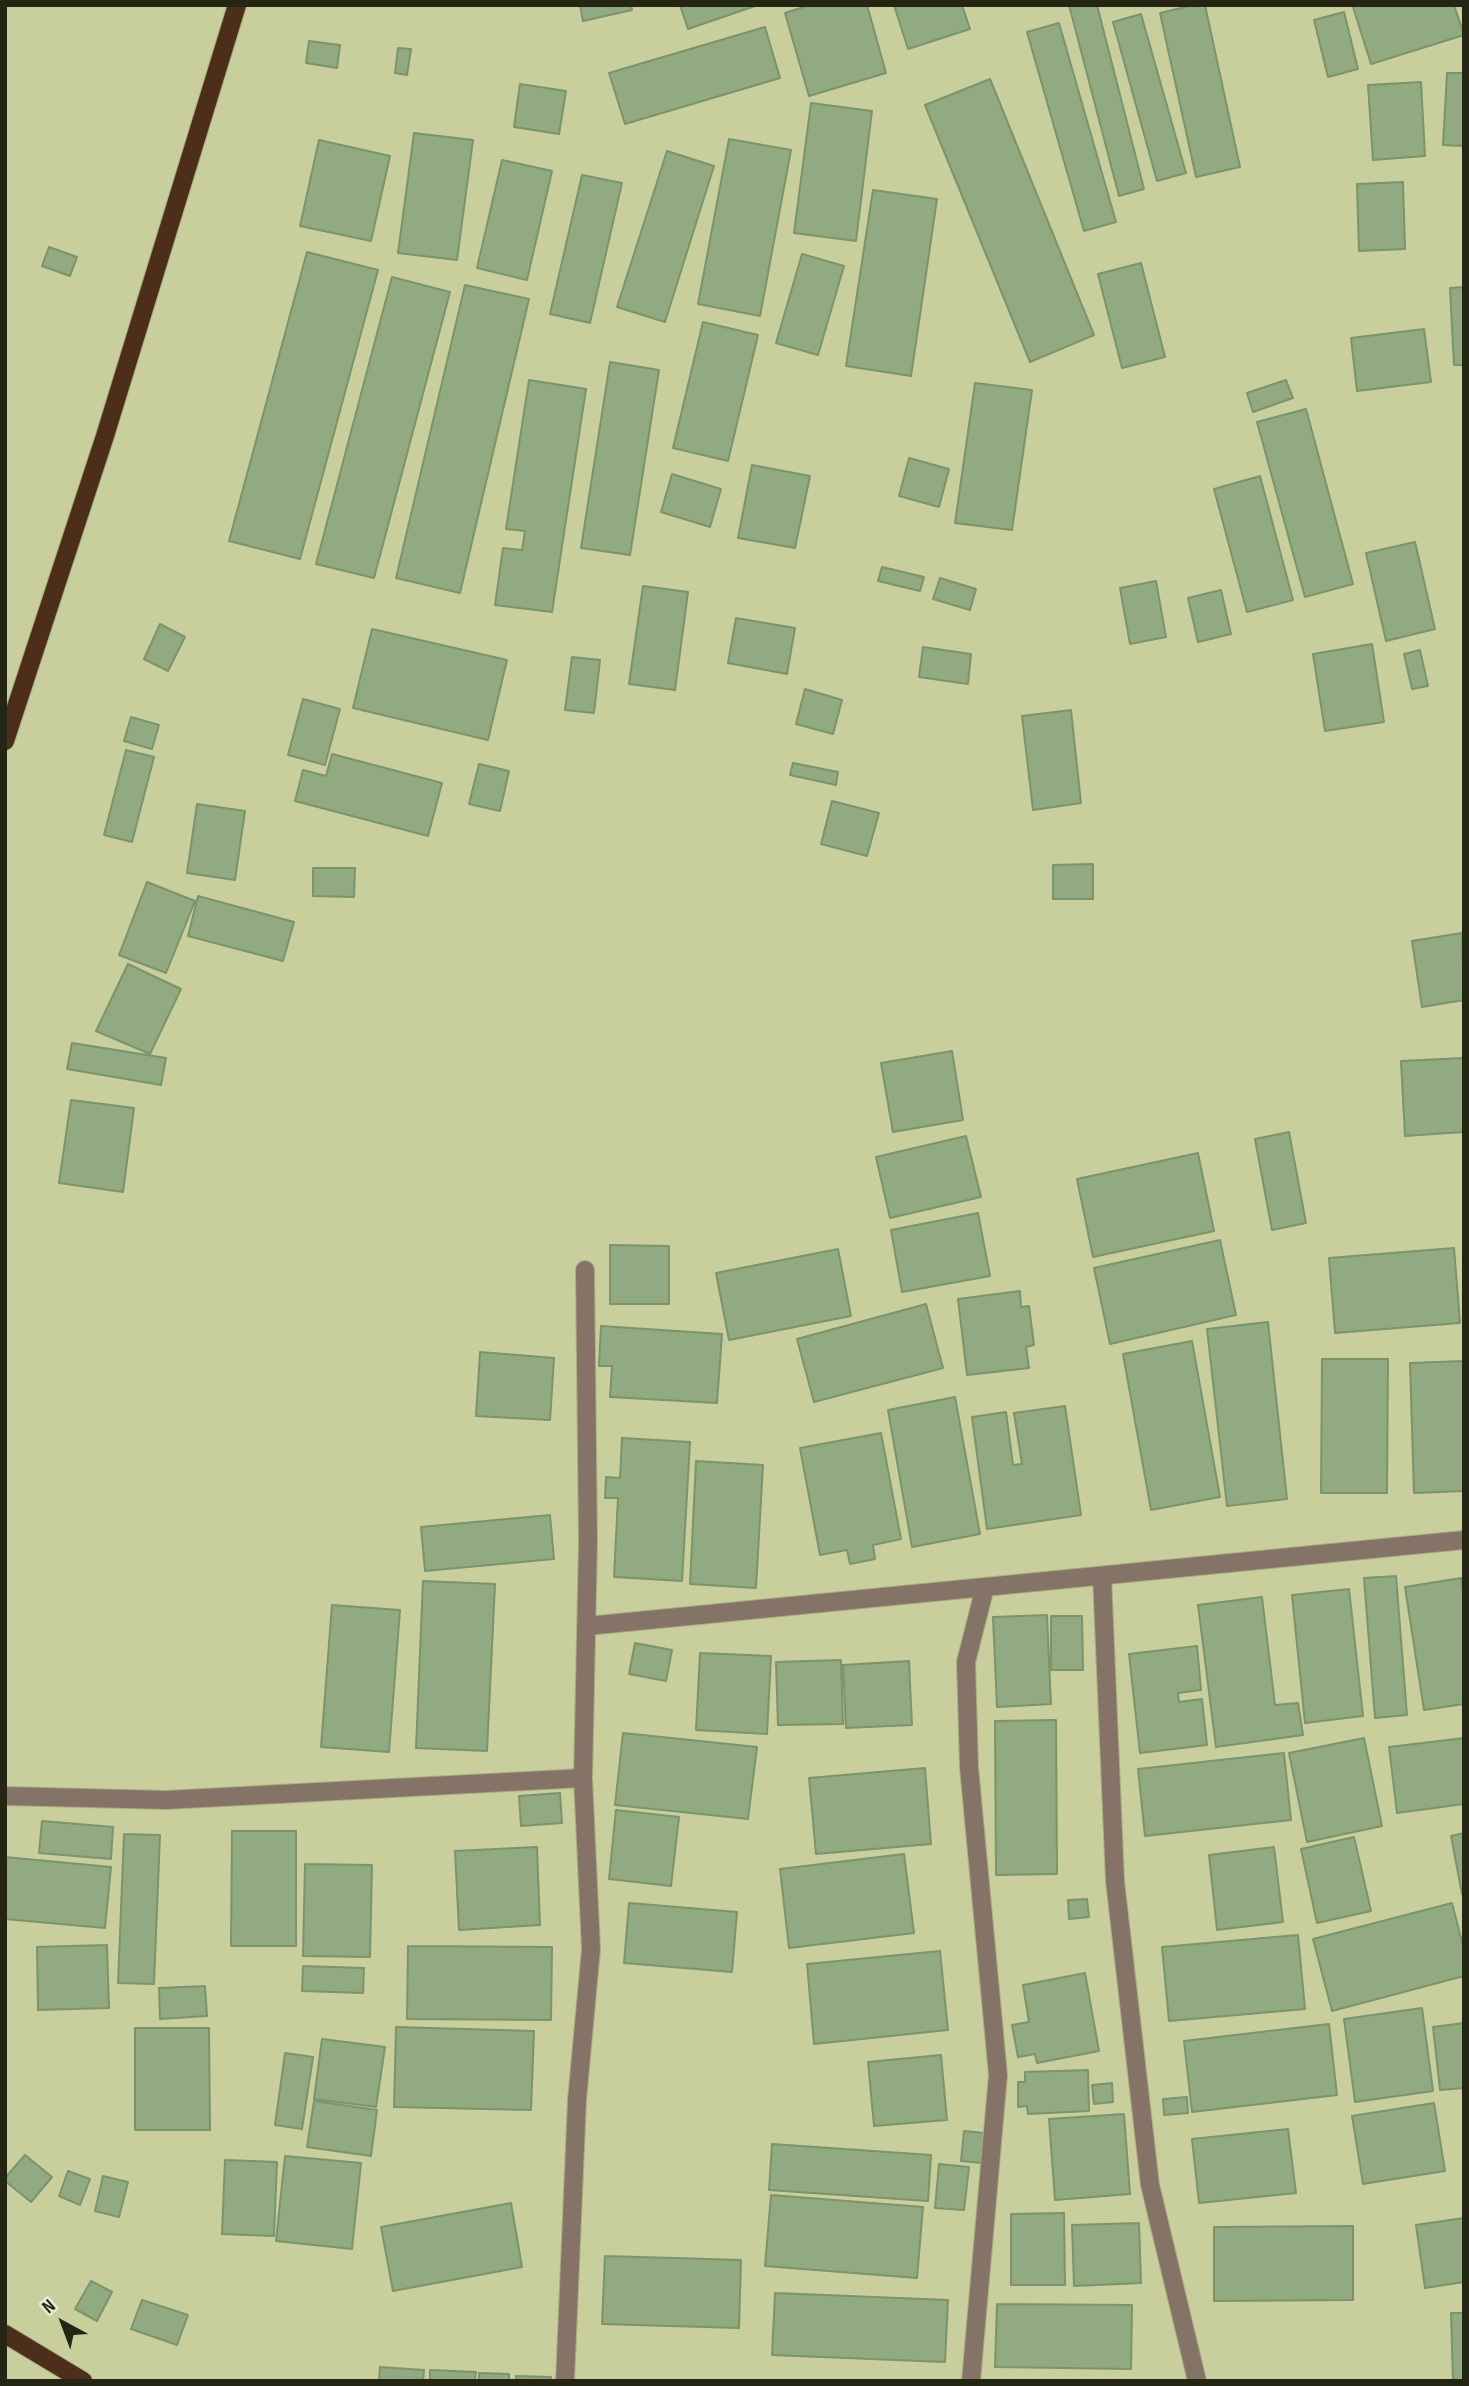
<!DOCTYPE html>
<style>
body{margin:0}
#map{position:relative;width:1469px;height:2386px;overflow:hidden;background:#c9ce9d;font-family:"Sofia Sans Condensed",sans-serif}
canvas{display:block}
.frame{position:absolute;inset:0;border:7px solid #242613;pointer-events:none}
.north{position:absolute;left:28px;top:2288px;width:70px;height:70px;-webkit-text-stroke:5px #e9ecd4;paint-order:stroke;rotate:319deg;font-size:19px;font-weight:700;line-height:28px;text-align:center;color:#242613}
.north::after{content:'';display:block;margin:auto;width:24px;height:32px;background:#242613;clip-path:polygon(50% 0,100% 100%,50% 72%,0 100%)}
</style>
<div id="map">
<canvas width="1469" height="2386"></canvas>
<div class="frame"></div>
<div class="north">N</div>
</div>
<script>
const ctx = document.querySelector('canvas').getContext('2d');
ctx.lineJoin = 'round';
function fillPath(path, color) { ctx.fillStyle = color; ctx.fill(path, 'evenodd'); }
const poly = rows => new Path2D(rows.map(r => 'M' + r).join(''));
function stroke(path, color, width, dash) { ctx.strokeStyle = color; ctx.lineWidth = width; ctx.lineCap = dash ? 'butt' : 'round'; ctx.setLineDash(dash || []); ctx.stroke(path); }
const building = poly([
 [580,5,631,5,632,10,583,21,580,5],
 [680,5,758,5,688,29,680,5],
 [810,5,867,5,886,73,809,96,785,13,810,5],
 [894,5,962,5,970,29,908,49,894,5],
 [1069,5,1097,5,1144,189,1119,196,1069,5],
 [1194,5,1205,5,1240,167,1196,177,1160,13,1194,5],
 [1357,5,1454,5,1464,35,1371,64,1353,7,1357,5],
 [1344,12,1358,69,1328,77,1314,20,1344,12],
 [1141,14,1186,173,1157,181,1113,22,1141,14],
 [1059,23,1116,222,1084,231,1027,32,1059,23],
 [765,27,780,78,625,124,609,73,765,27],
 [309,41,340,45,337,68,306,63,309,41],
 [398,48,411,49,407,75,395,73,398,48],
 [1447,73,1464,73,1464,146,1443,145,1447,73],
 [990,79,1094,335,1030,362,925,105,990,79],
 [1421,82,1425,156,1373,160,1368,85,1421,82],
 [520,84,566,91,559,134,514,127,520,84],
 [811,103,872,111,856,241,794,233,811,103],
 [414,133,473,140,457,260,398,253,414,133],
 [729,139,791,150,760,316,698,304,729,139],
 [319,140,390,156,371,241,300,226,319,140],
 [667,151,714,166,665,322,617,307,667,151],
 [502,160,552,171,527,280,477,268,502,160],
 [582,175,622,183,590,323,550,314,582,175],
 [1403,182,1405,249,1359,251,1357,184,1403,182],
 [873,190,937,199,911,376,846,366,873,190],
 [49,247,77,257,70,276,42,266,49,247],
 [307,252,378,270,300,559,229,541,307,252],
 [802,254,844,266,818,355,776,343,802,254],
 [1141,263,1165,357,1122,368,1098,274,1141,263],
 [392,277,450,292,374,578,316,564,392,277],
 [465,285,529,299,460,593,396,578,465,285],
 [1464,287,1464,365,1454,365,1450,288,1464,287],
 [703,322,758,335,728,461,673,448,703,322],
 [1424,329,1431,382,1357,391,1351,338,1424,329],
 [610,362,659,370,630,555,581,548,610,362],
 [529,380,586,389,552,612,495,605,503,548,522,550,525,531,506,529,529,380],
 [1286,380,1293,398,1253,412,1247,393,1286,380],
 [975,383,1032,390,1012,530,955,523,975,383],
 [1306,409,1353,584,1305,597,1257,422,1306,409],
 [909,458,949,469,939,507,899,496,909,458],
 [752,465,810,476,795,548,738,538,752,465],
 [672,474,721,489,710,527,661,512,672,474],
 [1260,476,1293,600,1247,612,1214,489,1260,476],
 [1415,542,1435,629,1386,641,1366,553,1415,542],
 [882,567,924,577,920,591,878,581,882,567],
 [940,578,976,589,970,610,933,599,940,578],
 [1156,581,1166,637,1130,644,1120,588,1156,581],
 [643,586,688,592,675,690,629,684,643,586],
 [1221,590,1231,634,1198,642,1188,598,1221,590],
 [736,618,795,628,787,674,728,663,736,618],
 [160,624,185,637,168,671,144,659,160,624],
 [372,629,507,660,488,740,353,708,372,629],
 [1372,644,1384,722,1325,731,1313,654,1372,644],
 [923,647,971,654,968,684,919,677,923,647],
 [1420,650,1428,686,1412,689,1404,654,1420,650],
 [572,657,600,660,594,713,565,710,572,657],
 [805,689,842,700,833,734,796,724,805,689],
 [303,699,340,709,325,765,288,755,303,699],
 [1071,710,1081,803,1033,810,1022,716,1071,710],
 [131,717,159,725,152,749,124,741,131,717],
 [126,750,154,757,132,842,104,835,126,750],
 [332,754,442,783,428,836,295,801,303,770,326,776,332,754],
 [793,763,838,772,836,785,790,775,793,763],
 [479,764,509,771,500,811,469,804,479,764],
 [832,801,879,813,867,856,821,844,832,801],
 [197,804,245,811,235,880,187,873,197,804],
 [1093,864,1093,899,1053,899,1053,865,1093,864],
 [313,868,355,868,354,897,313,896,313,868],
 [147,882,195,901,166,973,119,955,147,882],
 [198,896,294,922,283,961,188,936,198,896],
 [1462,933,1464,1000,1422,1007,1412,941,1462,933],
 [128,964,181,989,150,1054,96,1031,128,964],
 [72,1043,166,1058,161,1085,67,1069,72,1043],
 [952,1051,963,1120,893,1132,881,1063,952,1051],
 [1464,1058,1464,1132,1405,1136,1401,1061,1464,1058],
 [71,1100,134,1108,123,1192,59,1183,71,1100],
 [1289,1132,1306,1223,1272,1230,1255,1139,1289,1132],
 [966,1136,981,1197,890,1218,876,1157,966,1136],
 [1198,1153,1214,1231,1093,1257,1077,1179,1198,1153],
 [978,1213,990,1276,902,1292,891,1230,978,1213],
 [1220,1240,1236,1315,1110,1344,1094,1268,1220,1240],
 [610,1245,669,1246,669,1304,610,1304,610,1245],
 [1454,1248,1460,1323,1335,1333,1329,1258,1454,1248],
 [838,1249,851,1316,729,1340,716,1273,838,1249],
 [1020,1291,1021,1307,1029,1306,1034,1345,1026,1347,1029,1368,967,1375,958,1299,1020,1291],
 [926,1304,943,1368,814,1402,797,1339,926,1304],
 [1268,1322,1287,1499,1227,1506,1207,1329,1268,1322],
 [601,1326,722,1334,717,1403,610,1397,612,1366,599,1366,601,1326],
 [1192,1341,1220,1497,1151,1510,1123,1354,1192,1341],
 [480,1352,554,1358,550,1420,476,1416,480,1352],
 [1322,1359,1388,1359,1387,1493,1321,1493,1322,1359],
 [1464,1361,1464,1491,1414,1493,1410,1363,1464,1361],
 [955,1397,980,1534,912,1547,888,1410,955,1397],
 [1065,1406,1081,1515,987,1529,972,1417,1006,1412,1013,1465,1022,1464,1014,1413,1065,1406],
 [881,1433,901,1539,873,1545,875,1559,850,1564,847,1550,820,1555,800,1448,881,1433],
 [622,1438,690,1442,682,1581,614,1577,618,1498,605,1498,606,1477,620,1478,622,1438],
 [696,1461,763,1465,756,1588,690,1584,696,1461],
 [550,1515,554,1559,425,1571,421,1527,550,1515],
 [1396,1576,1407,1715,1375,1718,1364,1578,1396,1576],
 [1461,1578,1464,1598,1464,1704,1424,1710,1405,1587,1461,1578],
 [423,1581,495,1584,487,1751,416,1748,423,1581],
 [1349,1589,1363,1716,1305,1723,1292,1595,1349,1589],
 [1262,1597,1275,1705,1298,1703,1303,1735,1216,1747,1198,1605,1262,1597],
 [332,1605,400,1610,389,1752,321,1747,332,1605],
 [1047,1615,1051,1704,997,1707,993,1617,1047,1615],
 [1051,1616,1082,1616,1083,1670,1051,1670,1051,1616],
 [635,1643,672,1650,666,1681,629,1674,635,1643],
 [1197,1646,1201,1690,1178,1693,1179,1702,1202,1699,1207,1745,1140,1753,1129,1654,1197,1646],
 [700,1653,771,1656,767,1734,696,1730,700,1653],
 [841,1660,843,1724,778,1725,776,1662,841,1660],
 [909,1661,912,1725,846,1728,843,1665,909,1661],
 [1056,1720,1057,1874,996,1875,995,1721,1056,1720],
 [623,1733,757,1747,748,1819,615,1805,623,1733],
 [1364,1738,1382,1826,1307,1842,1289,1753,1364,1738],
 [1464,1738,1464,1804,1397,1813,1389,1747,1464,1738],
 [1284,1753,1291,1820,1145,1836,1138,1769,1284,1753],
 [925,1768,931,1844,816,1854,809,1778,925,1768],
 [560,1793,562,1823,521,1826,519,1796,560,1793],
 [616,1810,679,1817,671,1886,609,1879,616,1810],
 [42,1821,113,1827,111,1859,39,1853,42,1821],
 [232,1831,296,1831,296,1946,231,1946,232,1831],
 [1464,1833,1464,1894,1462,1894,1451,1836,1464,1833],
 [124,1834,160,1835,154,1984,118,1983,124,1834],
 [1354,1837,1371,1911,1317,1923,1301,1849,1354,1837],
 [537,1847,540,1925,459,1930,455,1851,537,1847],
 [1274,1847,1283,1922,1217,1930,1209,1855,1274,1847],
 [904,1854,914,1933,789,1948,780,1869,904,1854],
 [5,1857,111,1867,105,1928,5,1919,5,1857],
 [305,1864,372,1865,370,1957,303,1956,305,1864],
 [1087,1899,1089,1917,1069,1919,1068,1900,1087,1899],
 [629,1903,737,1912,732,1972,624,1963,629,1903],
 [1452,1903,1464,1950,1464,1976,1332,2011,1313,1939,1452,1903],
 [1298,1935,1305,2009,1169,2021,1162,1947,1298,1935],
 [107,1945,109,2008,38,2010,37,1947,107,1945],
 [408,1946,552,1947,551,2020,407,2019,408,1946],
 [940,1951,948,2030,814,2044,807,1964,940,1951],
 [303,1966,364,1968,363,1993,302,1991,303,1966],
 [1085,1973,1099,2051,1037,2063,1035,2054,1018,2057,1012,2025,1029,2022,1023,1985,1085,1973],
 [205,1986,207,2016,160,2019,159,1988,205,1986],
 [1422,2008,1433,2091,1355,2102,1344,2019,1422,2008],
 [1464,2023,1464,2088,1440,2090,1433,2027,1464,2023],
 [1329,2024,1337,2095,1192,2112,1184,2041,1329,2024],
 [396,2027,534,2031,531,2110,394,2107,396,2027],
 [135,2028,209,2028,210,2130,135,2130,135,2028],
 [322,2039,385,2047,376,2107,314,2099,322,2039],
 [285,2053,313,2057,302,2129,275,2125,285,2053],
 [941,2055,947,2120,874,2126,868,2062,941,2055],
 [1088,2070,1089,2111,1028,2114,1027,2106,1018,2107,1018,2082,1025,2082,1025,2072,1088,2070],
 [1112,2083,1113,2102,1094,2104,1092,2085,1112,2083],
 [1187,2097,1188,2113,1164,2115,1163,2099,1187,2097],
 [314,2101,377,2110,371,2156,307,2147,314,2101],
 [1434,2103,1445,2171,1363,2184,1352,2116,1434,2103],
 [1124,2114,1130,2194,1055,2200,1049,2119,1124,2114],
 [1288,2129,1296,2193,1199,2203,1192,2139,1288,2129],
 [964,2131,984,2133,981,2163,961,2161,964,2131],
 [772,2144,931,2155,928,2201,769,2190,772,2144],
 [25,2155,52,2177,31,2202,5,2181,5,2178,25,2155],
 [285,2156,361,2163,352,2249,276,2241,285,2156],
 [225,2160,277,2162,274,2236,222,2234,225,2160],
 [939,2164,969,2167,964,2210,935,2208,939,2164],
 [68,2171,90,2179,80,2205,59,2196,68,2171],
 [103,2176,128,2182,119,2217,95,2211,103,2176],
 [771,2195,923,2207,917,2278,765,2266,771,2195],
 [511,2203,522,2267,393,2291,381,2227,511,2203],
 [1064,2213,1065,2285,1011,2285,1011,2214,1064,2213],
 [1464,2218,1464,2282,1425,2288,1416,2225,1464,2218],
 [1139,2223,1141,2283,1074,2286,1072,2225,1139,2223],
 [1353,2226,1353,2300,1214,2301,1214,2227,1353,2226],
 [605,2256,741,2260,739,2328,602,2324,605,2256],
 [91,2281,112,2292,97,2321,75,2309,91,2281],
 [775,2293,948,2300,945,2362,772,2355,775,2293],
 [142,2300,188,2315,177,2345,131,2329,142,2300],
 [997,2304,1132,2305,1131,2369,995,2367,997,2304],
 [1451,2313,1464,2313,1464,2381,1453,2381,1451,2313],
 [380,2367,424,2370,423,2381,379,2381,380,2367],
 [430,2370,476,2372,475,2381,430,2381,430,2370],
 [479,2373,509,2374,509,2381,479,2381,479,2373],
 [516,2376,551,2377,551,2381,516,2381,516,2376]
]);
fillPath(building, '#92aa81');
stroke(building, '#7c936b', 2);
const minor = poly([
 [1102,1576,1115,1881,1150,2185,1197,2381],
 [587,1626,1464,1540],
 [5,1796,166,1800,583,1778],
 [565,2381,577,2100,591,1949,583,1778,588,1542,585,1270],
 [971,2381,998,2075,969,1767,966,1662,985,1587]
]);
const major = poly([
 [5,741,105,436,237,5],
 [5,2334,83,2381]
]);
stroke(minor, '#a8ac81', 20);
stroke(major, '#a8ac81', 20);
stroke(minor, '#867368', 18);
stroke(major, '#4c2e1a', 18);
</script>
